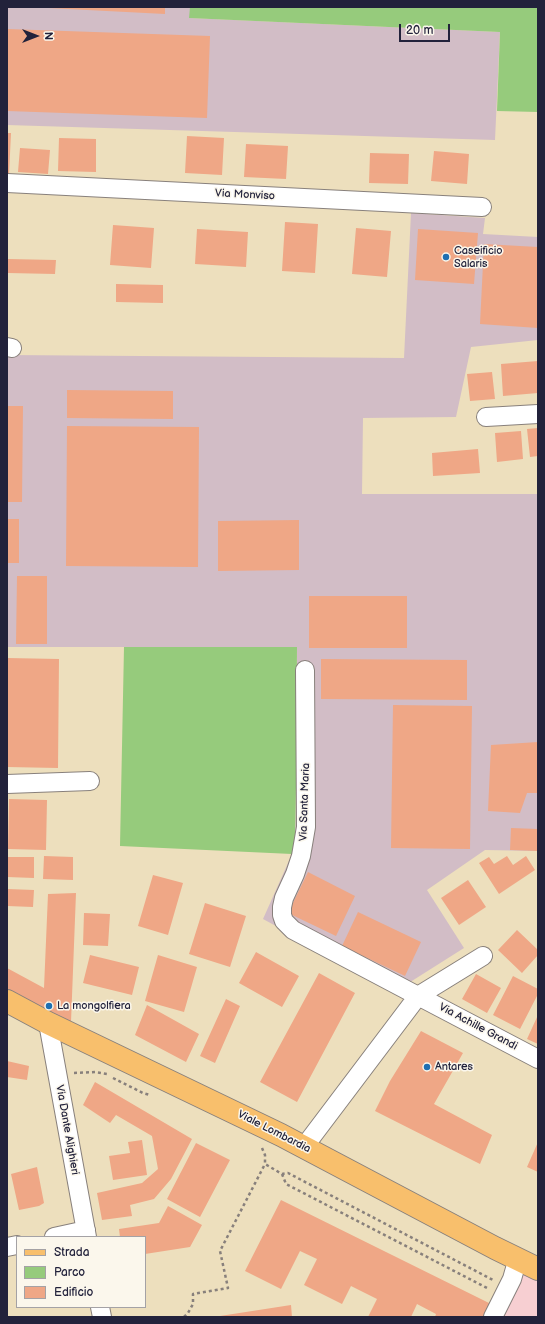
<!DOCTYPE html>
<style>
body{margin:0}
#map{position:relative;width:545px;height:1324px;overflow:hidden;background:#eddfbd;font-family:"Balsamiq Sans",sans-serif}
canvas{display:block}
.frame{position:absolute;inset:0;border:8px solid #22223b;pointer-events:none}
.legend{position:absolute;left:16px;top:1236px;width:130px;height:72px;box-sizing:border-box;background:#fbf7ec;border:1px solid #a4a2a5;margin:0;padding:5px 7px;list-style:none;font-size:12px;color:#22223b}
.legend li{display:flex;align-items:center;gap:8px;height:20px}
.legend b{width:20px;border:1px solid #a4a2a5}
.north{position:absolute;left:16px;top:16px;width:40px;height:40px;-webkit-text-stroke:3px #fbf7ec;paint-order:stroke;rotate:90deg;font-size:11px;font-weight:700;line-height:16px;text-align:center;color:#22223b}
.north::after{content:'';display:block;margin:auto;width:14px;height:18px;background:#22223b;clip-path:polygon(50% 0,100% 100%,50% 72%,0 100%)}
.scale{position:absolute;left:399px;top:24px;width:51px;height:18px;box-sizing:border-box;border:2px solid #22223b;border-top:0;padding-left:5px;font-size:12px;line-height:14px;white-space:nowrap;color:#22223b;-webkit-text-stroke:3px #fbf7ec;paint-order:stroke}
</style>
<div id="map">
<canvas width="545" height="1324"></canvas>
<div class="frame"></div>
<ul class="legend">
<li><b style="height:5px;background:#f8bf6c"></b>Strada</li>
<li><b style="height:11px;background:#96cb7c"></b>Parco</li>
<li><b style="height:11px;background:#efa786"></b>Edificio</li>
</ul>
<div class="north">N</div>
<div class="scale">20 m</div>
</div>
<script>
const ctx = document.querySelector('canvas').getContext('2d');
ctx.lineJoin = 'round';
function fillPath(path, color) { ctx.fillStyle = color; ctx.fill(path, 'evenodd'); }
const poly = rows => new Path2D(rows.map(r => 'M' + r).join(''));
function stroke(path, color, width, dash) { ctx.strokeStyle = color; ctx.lineWidth = width; ctx.lineCap = dash ? 'butt' : 'round'; ctx.setLineDash(dash || []); ctx.stroke(path); }
function drawText(font, color, halo, rows, align = 'center') {
  ctx.font = font + ' "Balsamiq Sans",sans-serif'; ctx.lineWidth = 3; ctx.setLineDash([]); ctx.textBaseline = 'middle'; ctx.strokeStyle = halo; ctx.fillStyle = color; for (const [text, x, y, turn = 0] of rows) {
    ctx.save(); ctx.translate(x, y); ctx.rotate((+turn || 0) * Math.PI / 180); ctx.textAlign = isNaN(turn) ? turn : align; if (halo) ctx.strokeText(text, 0, 0); ctx.fillText(text, 0, 0); ctx.restore();
  }
}
fillPath(poly([
 [514,1262,538,1274,538,1317,490,1317]
]), '#f7cfd2');
fillPath(poly([
 [7,7,190,7,190,18,500,32,495,140,7,125],
 [411,213,485,218,483,234,538,237,538,340,471,347,456,417,363,418,362,494,538,494,538,851,485,850,427,890,464,948,396,991,263,919,292,854,295,837,296,788,297,647,7,647,7,355,404,358]
]), '#d2bdc6');
fillPath(poly([
 [190,7,538,7,538,112,497,111,500,32,189,18],
 [124,647,297,647,296,788,295,837,292,854,120,846]
]), '#96cb7c');
fillPath(poly([
 [48,7,165,7,165,14,48,8],
 [7,29,210,36,207,118,7,111],
 [7,133,11,133,9,175,7,175],
 [187,136,224,138,222,175,185,173],
 [59,138,96,139,96,172,58,171],
 [246,144,288,146,286,179,244,177],
 [20,148,50,150,48,174,18,172],
 [434,151,469,154,467,184,431,181],
 [370,153,409,154,408,184,369,183],
 [285,222,318,224,315,273,282,271],
 [113,225,154,228,151,268,110,265],
 [356,228,391,231,387,277,352,274],
 [197,229,248,232,246,267,195,264],
 [418,229,478,233,474,284,415,280],
 [484,244,538,247,538,328,480,324],
 [8,259,56,260,55,274,8,273],
 [116,284,163,285,163,303,116,302],
 [538,361,538,393,503,396,501,364],
 [492,372,495,399,470,401,467,374],
 [67,390,173,391,173,419,67,418],
 [7,406,23,406,22,502,7,502],
 [67,426,199,427,198,567,66,566],
 [538,428,538,456,530,457,527,429],
 [521,431,523,459,497,462,495,433],
 [478,449,480,473,433,476,432,453],
 [7,519,19,519,19,563,7,563],
 [299,520,299,570,218,571,218,521],
 [17,576,47,576,47,644,16,644],
 [309,596,407,596,407,648,309,648],
 [7,658,59,659,58,768,7,767],
 [321,659,467,660,467,700,321,699],
 [393,705,472,706,470,849,391,848],
 [538,742,538,793,527,793,520,813,488,811,491,745],
 [9,799,47,800,46,850,8,849],
 [511,828,538,829,538,851,510,850],
 [44,856,73,857,73,880,43,879],
 [507,856,513,865,526,856,535,870,499,894,479,863,489,857,494,864],
 [7,857,34,857,34,878,7,877],
 [308,872,355,896,336,936,288,913],
 [153,875,183,883,168,935,138,926],
 [468,880,486,907,459,925,441,898],
 [7,889,34,890,33,907,7,906],
 [76,893,71,1022,7,989,7,968,44,988,48,894],
 [205,903,246,916,230,967,189,954],
 [358,912,421,942,405,976,342,946],
 [84,913,110,914,108,946,83,945],
 [517,930,538,950,538,955,522,973,498,950],
 [256,952,299,976,282,1007,239,983],
 [90,955,139,967,132,995,83,983],
 [158,955,197,967,184,1012,145,1001],
 [319,973,355,993,297,1102,260,1082],
 [476,974,501,988,487,1013,462,999],
 [513,976,538,989,538,994,520,1029,493,1015],
 [226,999,240,1006,215,1063,200,1056],
 [147,1005,199,1034,186,1062,135,1035],
 [538,1015,538,1044,527,1039],
 [421,1031,463,1053,434,1104,492,1135,480,1164,375,1111,390,1081],
 [7,1061,29,1066,27,1080,7,1077],
 [95,1082,192,1139,171,1179,154,1199,130,1205,132,1216,102,1220,97,1193,142,1183,158,1169,152,1136,116,1115,110,1123,83,1105],
 [142,1140,147,1175,113,1180,109,1156,130,1153,128,1142],
 [538,1142,538,1172,527,1167],
 [196,1143,230,1160,200,1217,167,1199],
 [37,1167,44,1203,39,1206,19,1210,11,1174],
 [281,1200,491,1304,484,1317,435,1317,436,1314,417,1304,411,1317,368,1317,377,1299,351,1286,342,1304,304,1285,317,1259,300,1251,281,1289,245,1271],
 [168,1206,202,1225,190,1247,145,1254,145,1237,120,1237,119,1229,159,1223],
 [291,1305,292,1317,220,1317,220,1316]
]), '#efa786');
const minor = poly([
 [7,183,482,207],
 [7,347,12,348],
 [486,417,538,414],
 [7,784,90,781],
 [418,996,538,1059],
 [418,996,483,956],
 [48,1023,87,1237],
 [304,1147,418,996,293,930,284,921,282,915,282,907,284,898,295,874,301,856,306,827,305,670],
 [54,1237,86,1230],
 [7,1247,17,1245],
 [100,1307,102,1317],
 [493,1317,512,1279,518,1258]
]);
const major = poly([
 [7,1001,48,1023,281,1135,495,1248,538,1269]
]);
stroke(minor, '#88807c', 20);
stroke(major, '#88807c', 24);
stroke(poly([
 [74,1073,95,1072,107,1074],
 [113,1078,143,1093,150,1095],
 [262,1148,265,1155,265,1164,282,1174,288,1173,493,1280],
 [282,1174,286,1184,489,1289],
 [184,1317,188,1313,193,1304,193,1294,228,1288,220,1251,265,1164]
]), '#88807c', 2.5, [3, 3]);
stroke(minor, '#fff', 18);
stroke(major, '#f8bf6c', 22);
for (const [x, y, r, color] of [
 [446,257,4,"#1f6fb2"],
 [49,1006,4,"#1f6fb2"],
 [427,1067,4,"#1f6fb2"]
]) { const dot = new Path2D(); dot.arc(x, y, r, 0, 2 * Math.PI); ctx.fillStyle = color; ctx.fill(dot); stroke(dot, '#fbf7ec', 1.5); }
drawText('11px', '#22223b', '#fbf7ec', [
 ["Via Monviso",245,195,3],
 ["Via Santa Maria",305,802,-88],
 ["Via Achille Grandi",478,1027,28],
 ["Via Dante Alighieri",67,1130,80],
 ["Viale Lombardia",274,1132,27]
]);
drawText('11px', '#22223b', '#fbf7ec', [
 ["Caseificio",454,251],
 ["Salaris",454,264],
 ["La mongolfiera",57,1006],
 ["Antares",435,1067]
], 'left');
</script>
